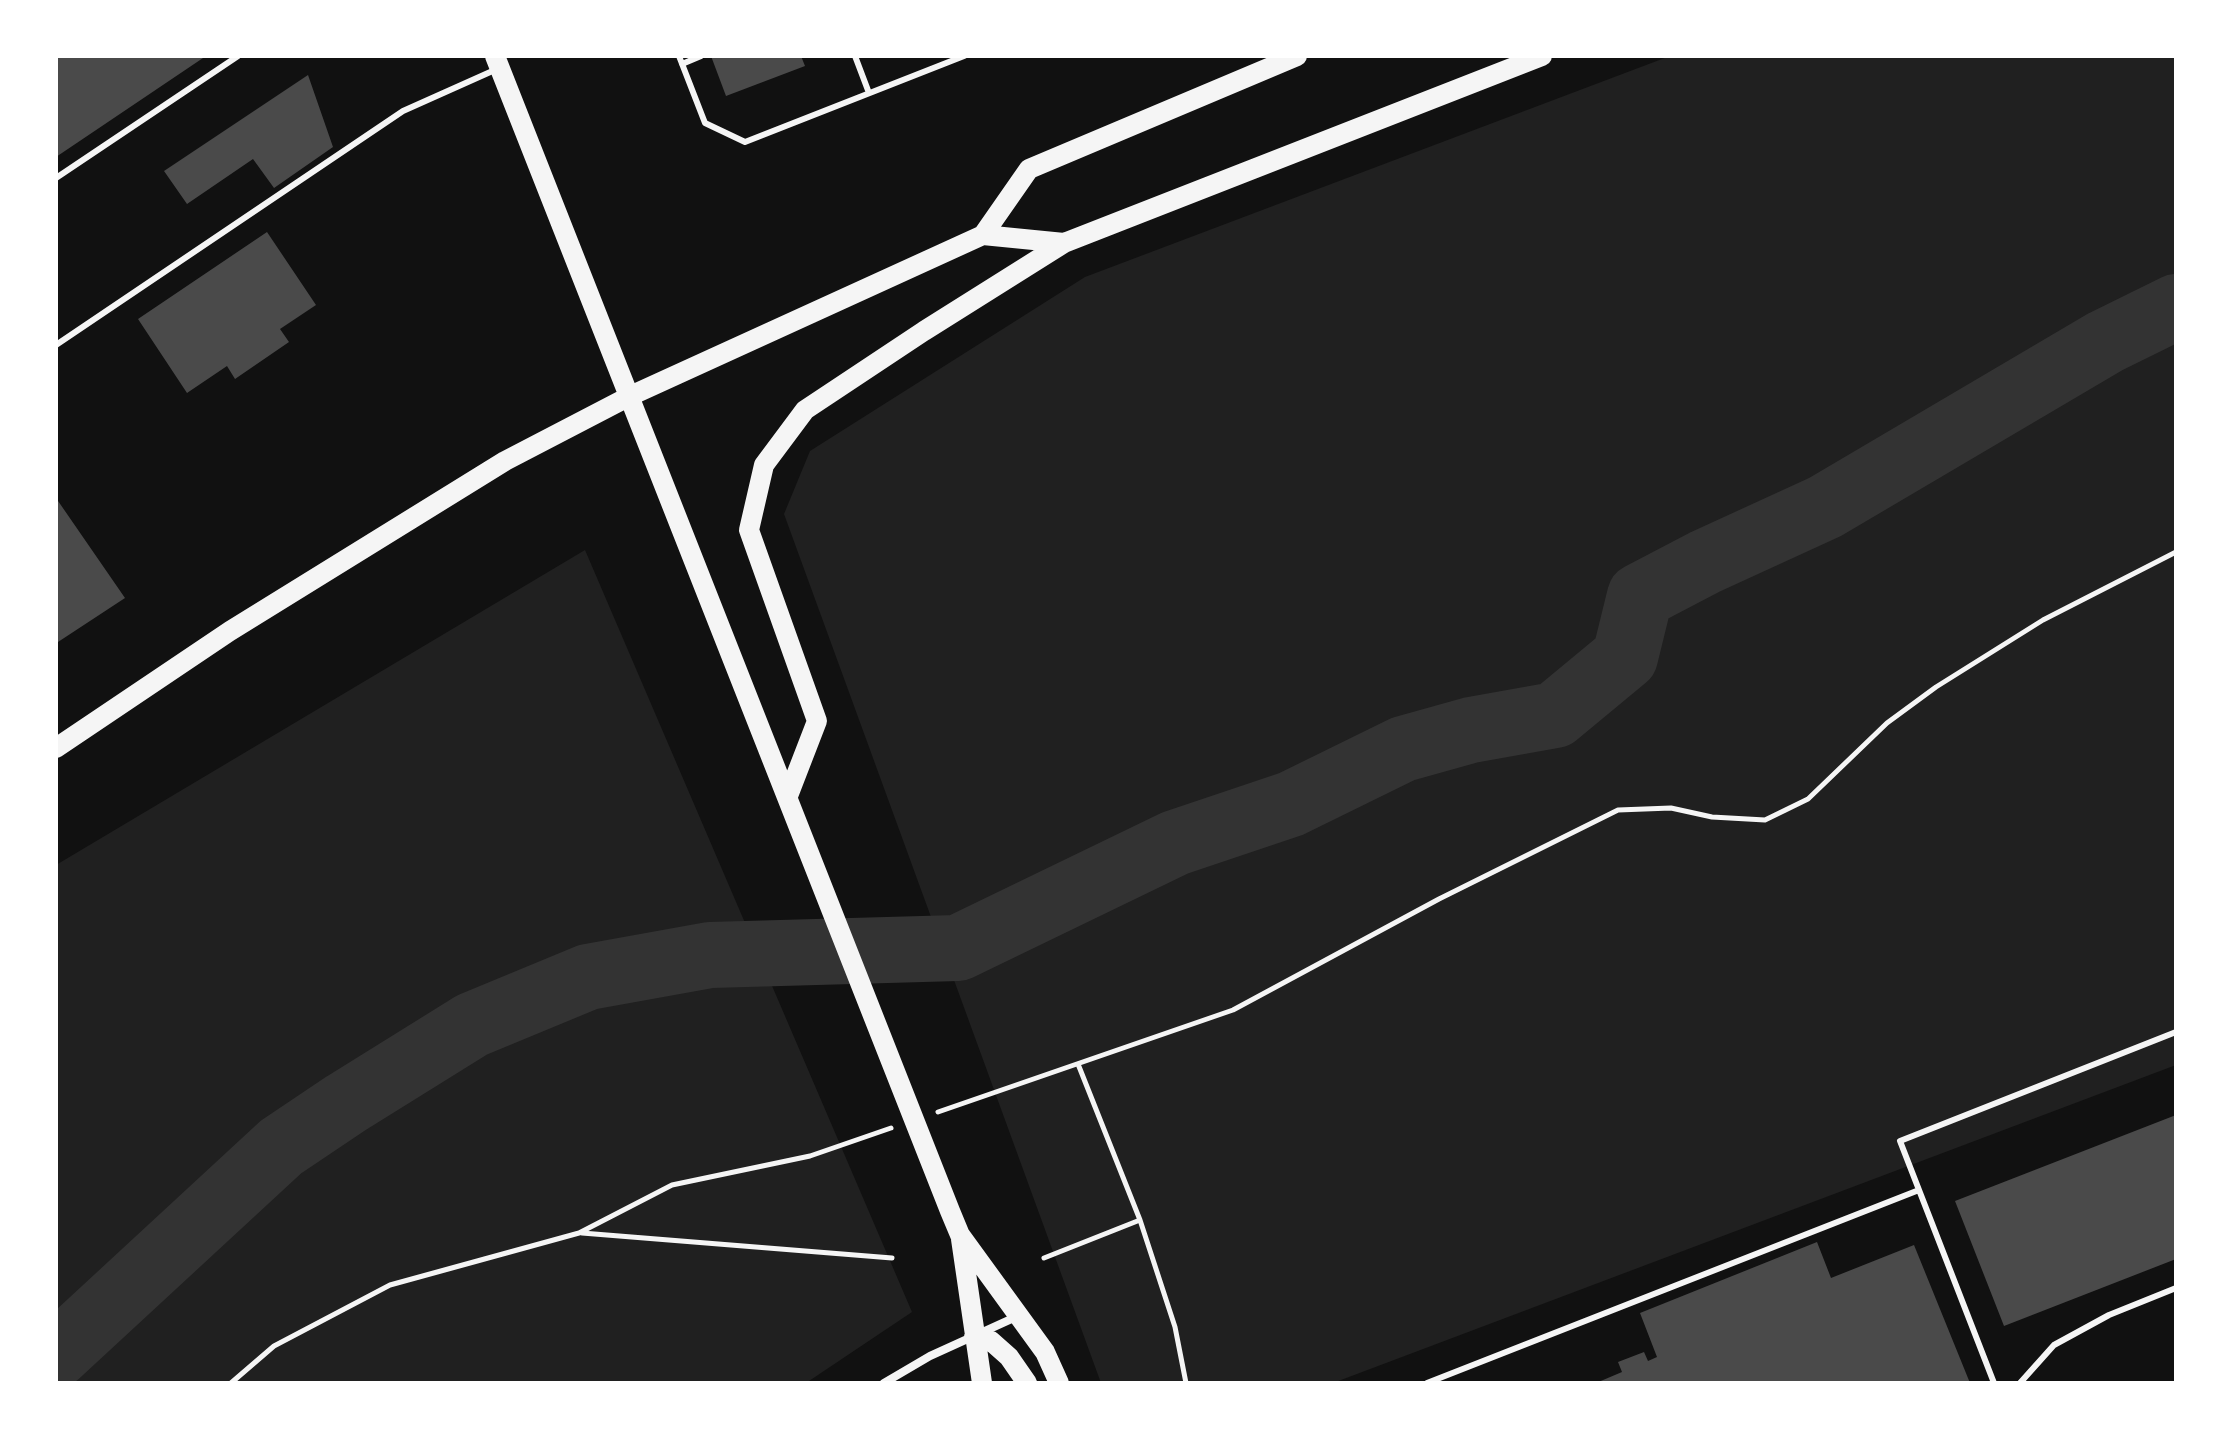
<!DOCTYPE html>
<style>
body{margin:0}
#map{position:relative;width:2232px;height:1439px;overflow:hidden;background:#111;font-family:"PT Sans Narrow",sans-serif}
canvas{display:block}
.frame{position:absolute;inset:0;border:58px solid #fff;pointer-events:none}
</style>
<div id="map">
<canvas width="2232" height="1439"></canvas>
<div class="frame"></div>
</div>
<script>
const ctx = document.querySelector('canvas').getContext('2d');
ctx.lineJoin = 'round';
function fillPath(path, color) { ctx.fillStyle = color; ctx.fill(path, 'evenodd'); }
const poly = rows => new Path2D(rows.map(r => 'M' + r).join(''));
function stroke(path, color, width, dash) { ctx.strokeStyle = color; ctx.lineWidth = width; ctx.lineCap = dash ? 'butt' : 'round'; ctx.setLineDash(dash || []); ctx.stroke(path); }
fillPath(poly([
 [1670,56,2176,56,2176,1065,1333,1383,1101,1383,784,514,810,451,1085,277],
 [585,550,912,1312,806,1383,56,1383,56,865]
]), '#202020');
stroke(poly([
 [56,1355,281,1147,345,1104,472,1025,588,977,710,955,958,948,1175,843,1291,804,1403,749,1471,730,1555,715,1625,657,1640,596,1705,562,1825,507,2105,342,2176,307]
]), '#333', 66);
fillPath(poly([
 [56,56,206,56,56,157],
 [711,56,801,56,805,66,726,96],
 [308,75,333,147,274,188,253,159,187,204,164,171],
 [267,232,316,305,280,329,289,342,235,379,227,366,187,393,138,319],
 [56,498,125,598,58,642,56,639],
 [2176,1115,2176,1259,2004,1326,1955,1201],
 [1817,1242,1831,1278,1914,1245,1970,1383,1596,1383,1622,1372,1618,1362,1644,1352,1648,1361,1657,1357,1640,1313]
]), '#4a4a4a');
stroke(poly([
 [1078,1064,1140,1220,1175,1327,1186,1383],
 [938,1112,1233,1010,1439,899,1618,810,1671,808,1712,817,1765,820,1808,799,1887,723,1936,687,2043,620,2176,552],
 [582,1233,892,1258],
 [1044,1258,1140,1220],
 [231,1383,274,1346,390,1285,579,1233,672,1185,810,1156,891,1128]
]), '#f5f5f5', 5);
stroke(poly([
 [679,56,705,123,745,142,964,56],
 [855,56,869,93],
 [682,64,701,56],
 [56,178,238,56],
 [56,345,403,111,497,69],
 [1427,1383,1919,1190],
 [1994,1383,1900,1141,2176,1032],
 [2020,1383,2054,1345,2109,1315,2176,1288]
]), '#f5f5f5', 6);
stroke(poly([
 [884,1383,930,1356,1018,1316]
]), '#f5f5f5', 8);
stroke(poly([
 [495,56,950,1211,960,1235,1045,1352,1059,1383],
 [983,235,1029,169,1297,56],
 [56,748,230,631,505,461,630,396,983,235,1064,243,1542,56],
 [788,796,817,721,749,530,764,465,805,410,924,331,1064,243],
 [961,1239,982,1383],
 [974,1337,991,1341,1009,1357,1027,1383]
]), '#f5f5f5', 20);
</script>
